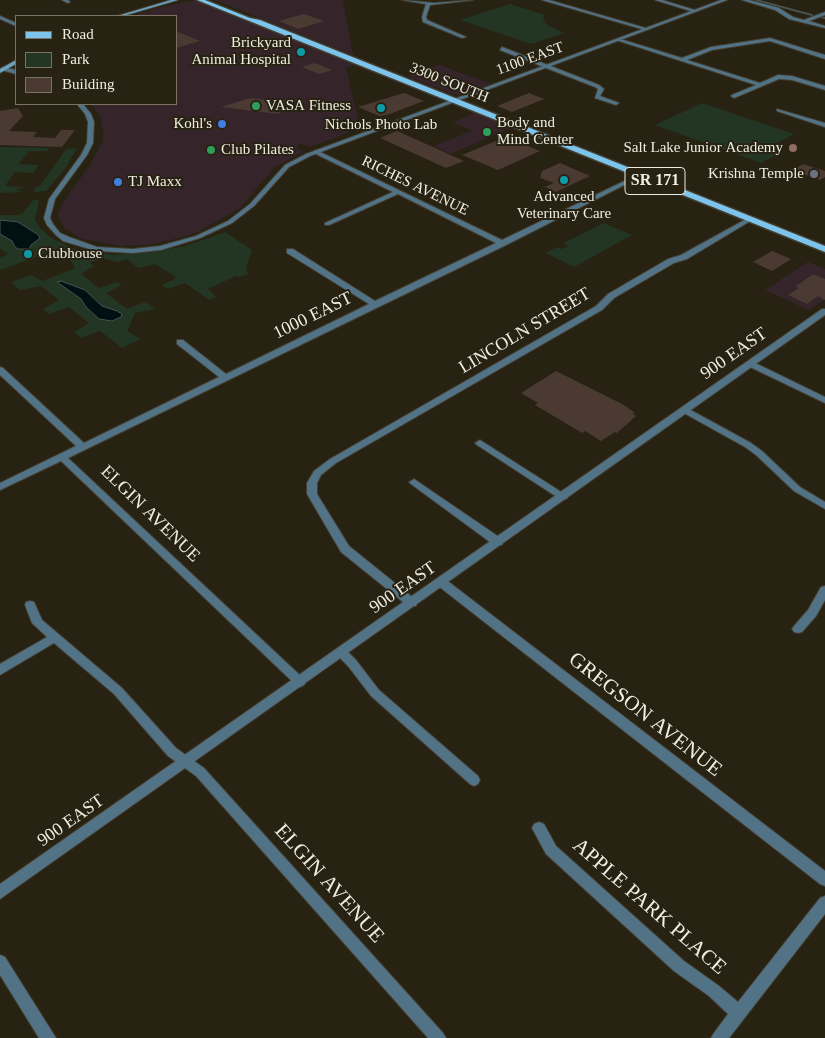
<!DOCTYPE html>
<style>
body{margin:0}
#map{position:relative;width:825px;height:1038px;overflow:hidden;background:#282213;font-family:"Times New Roman",serif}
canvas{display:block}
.legend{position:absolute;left:15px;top:15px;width:162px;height:90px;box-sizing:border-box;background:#282213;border:1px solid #787366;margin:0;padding:6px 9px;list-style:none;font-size:15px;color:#efece2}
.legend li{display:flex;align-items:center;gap:10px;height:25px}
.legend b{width:25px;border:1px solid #787366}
</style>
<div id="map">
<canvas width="825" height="1038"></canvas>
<ul class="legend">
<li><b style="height:6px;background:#7cc4eb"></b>Road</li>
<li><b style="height:14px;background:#223623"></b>Park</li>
<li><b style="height:14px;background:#4a3a32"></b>Building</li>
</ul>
</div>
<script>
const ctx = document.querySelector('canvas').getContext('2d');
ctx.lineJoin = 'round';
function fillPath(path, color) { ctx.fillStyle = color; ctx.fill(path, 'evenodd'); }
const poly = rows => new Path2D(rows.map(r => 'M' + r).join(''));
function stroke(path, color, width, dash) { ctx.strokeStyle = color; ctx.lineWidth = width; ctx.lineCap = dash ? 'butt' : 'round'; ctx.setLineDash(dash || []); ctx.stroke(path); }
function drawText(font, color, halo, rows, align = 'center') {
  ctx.font = font + ' "Times New Roman",serif'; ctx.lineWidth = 4; ctx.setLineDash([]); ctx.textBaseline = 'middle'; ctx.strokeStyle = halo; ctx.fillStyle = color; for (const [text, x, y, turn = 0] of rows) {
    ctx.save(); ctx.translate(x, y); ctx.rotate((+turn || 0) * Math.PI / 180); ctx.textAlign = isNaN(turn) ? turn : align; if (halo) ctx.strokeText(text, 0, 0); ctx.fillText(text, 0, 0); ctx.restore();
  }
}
fillPath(poly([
 [195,0,354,65,346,68,359,123,347,133,310,147,301,144,296,147,303,152,275,167,240,208,198,232,175,239,147,245,121,246,82,239,65,229,58,215,63,202,90,165,103,141,103,130,100,115,90,104,176,104,176,16,133,16,154,9],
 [214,0,343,0,353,55,273,23],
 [440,65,488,83,490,84,460,95,453,94,407,76],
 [475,113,511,128,450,154,434,146,472,131,453,122],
 [808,262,825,269,825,299,809,310,765,290]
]), '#36242b');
fillPath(poly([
 [510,4,545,15,543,18,546,24,564,33,531,44,460,20],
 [702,103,794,134,765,150,776,155,761,163,655,125],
 [0,147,49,148,47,151,29,151,19,164,38,165,34,173,15,172,5,186,25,187,16,190,23,192,0,193],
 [77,148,65,169,46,191,33,192,36,187,40,186,66,149],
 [33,200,39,200,35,220,39,227,51,238,75,249,113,255,153,252,186,246,225,232,252,250,246,267,248,274,240,277,236,276,208,289,216,297,209,300,185,283,168,289,162,285,173,280,176,277,155,264,138,268,127,259,118,262,106,259,99,259,90,263,94,266,81,274,99,288,117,282,122,285,106,293,127,309,145,302,155,309,135,313,127,331,141,339,122,348,100,331,81,338,74,332,89,323,69,307,49,314,43,309,59,300,41,286,20,290,11,282,31,275,42,281,73,269,75,268,70,260,75,258,58,249,0,270,0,258,8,254,0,248,0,215,19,215,23,213],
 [604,223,632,235,574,267,546,253,557,247,562,249,568,246,564,243]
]), '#223623');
const water = poly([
 [0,220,18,222,37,234,40,237,39,239,31,245,29,249,18,249,15,247,12,241,0,234,0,220],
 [61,281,85,290,102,306,117,311,122,314,121,317,112,321,99,319,86,307,81,299,57,282,61,281]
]);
fillPath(water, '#001013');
stroke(water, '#485251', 1);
stroke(poly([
 [756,0,812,15],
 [821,17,825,18]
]), '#485251', 2);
fillPath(poly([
 [304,14,324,21,298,29,279,21],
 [176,31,200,41,176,48],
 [315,63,332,70,319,74,302,67],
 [404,93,424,101,387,115,379,116,358,107],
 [529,93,544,99,512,112,497,106],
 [250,98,267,100,288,102,279,114,221,107],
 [18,108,23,116,9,131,37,132,33,137,55,138,61,130,75,130,62,147,0,145,0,111],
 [397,131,464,161,446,168,380,138],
 [506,137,540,151,498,170,462,155],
 [560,163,590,176,556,192,545,187,554,183,540,178,542,171],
 [803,164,825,171,825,177,820,180,792,170],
 [772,251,791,259,772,271,753,262],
 [813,274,825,279,825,300,818,296,807,304,788,295,799,288,795,287],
 [556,371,624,405,635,413,633,414,636,416,617,433,615,432,601,441,585,431,582,433,567,424,535,405,538,403,521,393]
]), '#4a3a32');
const minor = poly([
 [62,0,68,0,70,2,68,3,62,0],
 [402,0,434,3,473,0,430,5,426,17,427,20,466,37,462,38,423,22,422,17,426,4,402,0],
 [542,0,549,0,649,29,645,30,542,0],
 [655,0,662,0,698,11,694,12,655,0],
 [742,0,749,0,779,8,793,17,804,20,825,12,825,15,809,21,825,26,825,28,789,19,775,10,742,0],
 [0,16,16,23,16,26,0,19,0,16],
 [770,38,825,55,825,59,770,41,712,50,687,60,760,83,778,75,792,76,825,86,825,90,792,80,779,79,734,98,731,96,732,95,756,85,616,40,620,39,682,58,711,47,770,38],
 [502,47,599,85,604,89,600,96,619,103,616,105,595,98,598,89,595,87,500,50,502,47],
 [777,109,825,123,825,127,777,111,777,109],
 [316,150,502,240,639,174,644,175,506,245,68,458,304,679,306,682,304,685,300,687,296,685,61,461,0,490,0,483,76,446,0,375,0,367,3,368,84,443,219,377,177,344,177,340,183,340,226,374,369,304,287,253,287,249,293,249,375,301,496,243,398,194,329,225,325,225,325,223,393,192,314,153,314,151,316,150],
 [750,217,752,218,752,220,687,259,674,263,614,298,602,310,336,463,321,475,317,483,317,494,349,546,416,600,417,603,416,606,408,606,341,552,307,494,307,483,314,471,330,459,596,306,608,294,668,259,681,255,750,217],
 [751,361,825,397,825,403,748,366,748,362,751,361],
 [685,407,751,443,762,451,800,487,825,502,825,509,794,491,756,455,745,447,682,412,681,410,682,408,685,407],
 [480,440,566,495,568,497,566,499,560,499,477,445,475,443,480,440],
 [414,479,502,539,503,542,502,545,494,545,411,484,409,482,414,479],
 [441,578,445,579,825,871,825,886,820,884,437,585,436,582,437,579,441,578],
 [825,586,825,600,816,616,802,632,798,633,794,632,792,629,794,626,808,610,821,587,825,586],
 [30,601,34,602,42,620,122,688,176,748,204,768,443,1033,446,1038,428,1038,196,776,168,756,114,694,54,643,0,675,0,664,47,637,32,623,25,605,26,602,30,601],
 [341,647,345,649,356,660,379,690,478,776,480,780,478,784,474,786,470,784,371,696,348,666,337,655,335,652,337,649,341,647],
 [539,822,544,824,556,846,684,961,719,986,738,1002,820,898,825,896,825,914,729,1038,711,1038,714,1033,728,1014,709,996,674,971,546,854,532,828,534,824,539,822],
 [0,955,5,957,56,1038,39,1038,0,975,0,955]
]);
const tertiary = poly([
 [721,0,727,0,310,156,289,167,254,206,232,223,200,238,161,250,133,253,96,251,63,241,56,235,47,225,44,218,49,199,81,155,87,143,88,122,85,114,77,104,83,104,91,114,94,122,93,143,87,155,55,199,50,218,53,224,60,233,69,237,97,247,133,249,160,246,196,236,228,221,250,204,285,165,306,154,721,0],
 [3,67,16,70,16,74,1,70,0,69,3,67],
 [822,309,825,309,825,315,0,899,0,884,822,309]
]);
const secondary = poly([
 [171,0,178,0,123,16,117,16,171,0],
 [16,60,16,64,0,73,0,69,16,60]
]);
const primary = poly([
 [197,0,205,0,250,18,260,20,825,246,825,252,197,0]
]);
stroke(minor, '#443e30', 2);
stroke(tertiary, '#443e30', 2);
stroke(secondary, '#443e30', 2);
stroke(primary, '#443e30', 3);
fillPath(minor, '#527386');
fillPath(tertiary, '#527386');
fillPath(secondary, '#6aa1bf');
fillPath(primary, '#7cc4eb');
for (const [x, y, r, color] of [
 [301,52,5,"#0f9aa8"],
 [256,106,5,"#2e9e5b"],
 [381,108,5,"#0f9aa8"],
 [222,124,5,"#3f7fe0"],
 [487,132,5,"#2e9e5b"],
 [793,148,5,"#8d6e63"],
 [211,150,5,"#2e9e5b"],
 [814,174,5,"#6b7280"],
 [564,180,5,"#0f9aa8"],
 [118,182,5,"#3f7fe0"],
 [28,254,5,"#0f9aa8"]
]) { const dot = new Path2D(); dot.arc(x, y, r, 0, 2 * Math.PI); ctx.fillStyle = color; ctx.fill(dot); stroke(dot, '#282213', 2); }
drawText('15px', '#efece2', '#282213', [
 ["Brickyard",291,43,"right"],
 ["Animal Hospital",291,60,"right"],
 ["VASA Fitness",266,106],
 ["Body and",497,123],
 ["Mind Center",497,140],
 ["Kohl's",212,124,"right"],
 ["Nichols Photo Lab",381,125,"center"],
 ["Salt Lake Junior Academy",783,148,"right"],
 ["Club Pilates",221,150],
 ["Krishna Temple",804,174,"right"],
 ["TJ Maxx",128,182],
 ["Advanced",564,197,"center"],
 ["Veterinary Care",564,214,"center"],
 ["Clubhouse",38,254]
], 'left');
drawText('15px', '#efece2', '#282213', [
 ["1100 EAST",530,59,-20],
 ["3300 SOUTH",449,83,22],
 ["RICHES AVENUE",415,186,26]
]);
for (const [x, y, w] of [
 [655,181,60]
]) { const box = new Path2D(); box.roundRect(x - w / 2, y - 13.5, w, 27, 4); ctx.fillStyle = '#282213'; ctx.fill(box); stroke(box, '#efece2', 1); }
drawText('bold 16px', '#efece2', null, [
 ["SR 171",655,181]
]);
drawText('18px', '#efece2', '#282213', [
 ["1000 EAST",313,316,-26],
 ["LINCOLN STREET",525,331,-31],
 ["900 EAST",734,354,-35],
 ["ELGIN AVENUE",150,514,44],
 ["900 EAST",403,588,-35],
 ["900 EAST",71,821,-35]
]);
drawText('21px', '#efece2', '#282213', [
 ["GREGSON AVENUE",645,715,38],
 ["ELGIN AVENUE",329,884,48],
 ["APPLE PARK PLACE",649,907,41]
]);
</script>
